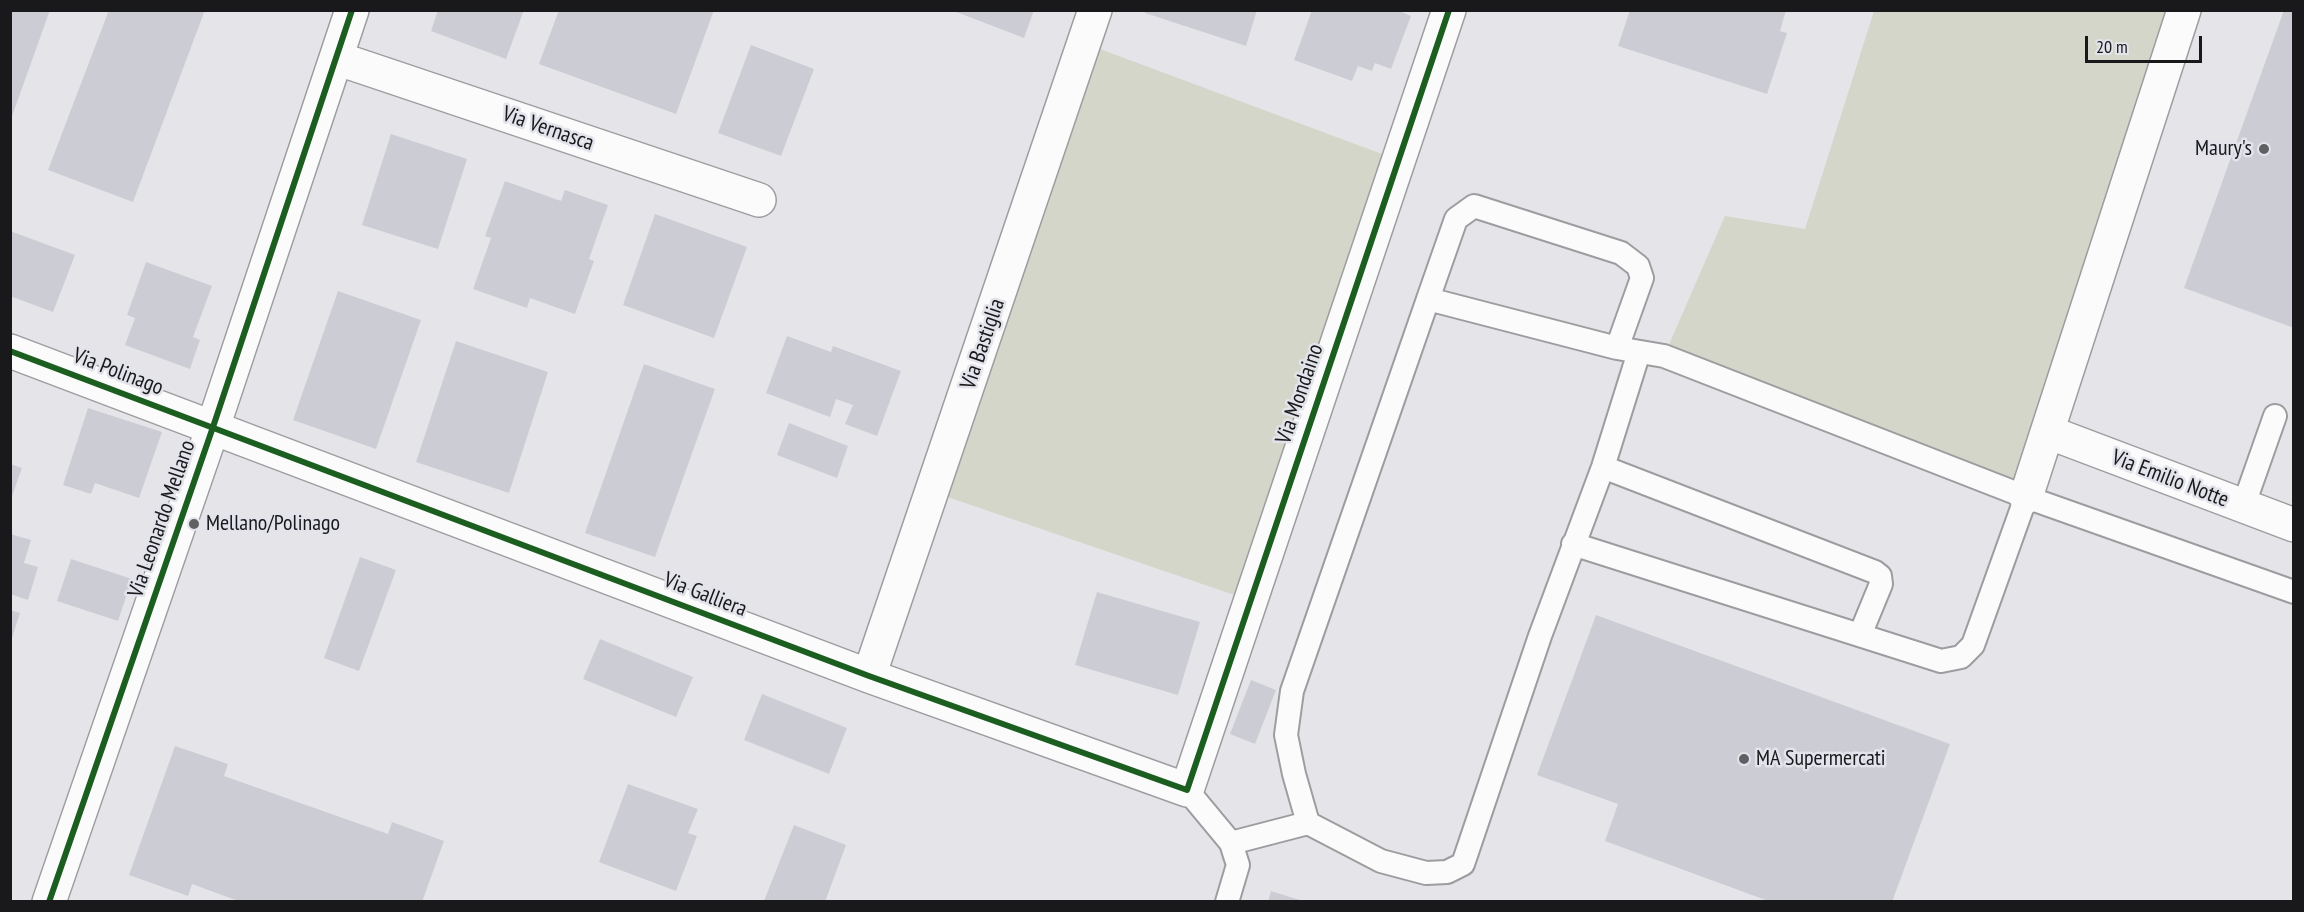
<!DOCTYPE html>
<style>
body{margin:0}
#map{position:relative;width:2304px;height:912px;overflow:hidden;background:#e5e5e9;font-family:"PT Sans Narrow",sans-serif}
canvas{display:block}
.frame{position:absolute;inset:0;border:12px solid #19191c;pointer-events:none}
.scale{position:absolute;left:2085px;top:36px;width:117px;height:27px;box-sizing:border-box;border:3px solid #19191c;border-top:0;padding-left:8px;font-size:18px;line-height:21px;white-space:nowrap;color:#19191c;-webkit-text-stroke:4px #e3e3eb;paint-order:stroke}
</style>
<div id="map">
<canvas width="2304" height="912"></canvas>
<div class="frame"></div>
<div class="scale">20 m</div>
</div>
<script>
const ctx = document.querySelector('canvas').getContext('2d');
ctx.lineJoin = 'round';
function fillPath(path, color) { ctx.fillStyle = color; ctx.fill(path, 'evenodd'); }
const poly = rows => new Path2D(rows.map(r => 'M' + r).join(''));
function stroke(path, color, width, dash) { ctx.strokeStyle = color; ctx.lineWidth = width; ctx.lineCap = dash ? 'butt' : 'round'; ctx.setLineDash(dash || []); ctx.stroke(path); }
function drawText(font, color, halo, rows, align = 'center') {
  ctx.font = font + ' "PT Sans Narrow",sans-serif'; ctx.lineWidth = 5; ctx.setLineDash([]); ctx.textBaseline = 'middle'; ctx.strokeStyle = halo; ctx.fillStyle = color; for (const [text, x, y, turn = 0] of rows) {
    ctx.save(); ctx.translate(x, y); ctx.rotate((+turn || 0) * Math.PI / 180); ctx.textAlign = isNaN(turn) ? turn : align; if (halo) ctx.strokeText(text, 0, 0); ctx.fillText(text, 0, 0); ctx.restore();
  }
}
fillPath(poly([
 [1874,11,2184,11,2026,497,1664,356,1725,216,1805,229],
 [1084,43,1398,160,1249,600,933,492]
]), '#d3d6c9');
fillPath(poly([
 [10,10,50,10,11,119,10,119],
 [109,10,205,10,133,202,48,170],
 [438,10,524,10,506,59,431,31],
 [559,10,714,10,676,114,539,64],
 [951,10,1034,10,1024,38],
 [1145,10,1257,10,1246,46,1145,13],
 [1312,10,1397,10,1411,16,1391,69,1375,63,1372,71,1358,66,1352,81,1294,60],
 [1630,10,1786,10,1780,31,1787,33,1767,94,1618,46],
 [2284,10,2294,10,2294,328,2184,288],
 [751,45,814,69,781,156,718,133],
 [391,134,467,159,438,249,362,225],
 [505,181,561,201,565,190,608,205,589,259,594,261,575,314,530,298,527,308,473,289,491,238,485,236],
 [655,214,747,247,714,338,623,305],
 [10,231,75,255,53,312,10,296],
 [146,262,212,286,193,337,200,340,190,369,125,345,135,318,127,315],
 [338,291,421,320,376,449,293,420],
 [787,336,831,352,833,346,901,371,877,436,845,424,853,405,836,399,830,417,766,393],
 [456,341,548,372,509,493,416,462],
 [644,364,715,389,655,557,585,533],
 [88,408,162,432,139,498,95,483,91,494,63,485],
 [789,423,848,446,837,478,777,455],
 [10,464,22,468,11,499,10,499],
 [10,534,31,540,24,563,38,567,28,600,10,594],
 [360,557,396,570,359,671,324,658],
 [71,559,132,579,118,621,57,601],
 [1097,592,1200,622,1178,695,1075,665],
 [10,610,20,613,11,641,10,641],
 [1596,615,1950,744,1892,902,1771,902,1605,841,1618,804,1537,775],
 [600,639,693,677,676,717,583,679],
 [1251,680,1276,690,1255,744,1230,734],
 [762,694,847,728,829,774,744,740],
 [175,746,228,764,224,776,388,834,392,822,444,841,422,902,241,902,192,884,188,896,129,875],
 [628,784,698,809,688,833,697,836,676,891,599,862],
 [794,825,846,845,825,902,764,901],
 [1271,891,1303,901,1303,902,1268,902]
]), '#ccccd4');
const service = poly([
 [1428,299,1456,219,1474,206,1621,253,1638,266,1642,278,1617,348],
 [1639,352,1603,467,1540,636,1463,864,1447,872,1426,873,1381,861,1308,823,1294,774,1286,735,1292,691,1428,299,1617,348,1664,356,2026,497,2294,592],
 [1603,467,1875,572,1880,576,1881,584,1860,635],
 [2243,507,2275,416],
 [1573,544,1941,661,1961,657,1973,645,2026,497],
 [1187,790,1231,843,1238,865,1227,902],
 [1231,843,1308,823]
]);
const minor = poly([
 [336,58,759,200],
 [10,351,869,676,1187,790,1449,10],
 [2048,432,2294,525],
 [2026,497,2184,10],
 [869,676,1095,10],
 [49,902,213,427,352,10]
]);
stroke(service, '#9d9da0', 26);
stroke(minor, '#9d9da0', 36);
stroke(service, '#fbfbfc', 22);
stroke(minor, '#fbfbfc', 33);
stroke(poly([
 [10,351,869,676,1187,790,1449,10],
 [49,902,213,427,352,10]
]), '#1b5e20', 6);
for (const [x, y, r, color] of [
 [2264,149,6,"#606064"],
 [194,524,6,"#606064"],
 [1744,759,6,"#606064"]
]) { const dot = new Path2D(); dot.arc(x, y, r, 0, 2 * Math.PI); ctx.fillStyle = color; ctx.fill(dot); stroke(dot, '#e3e3eb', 2); }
drawText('22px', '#19191c', '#e3e3eb', [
 ["Via Vernasca",548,129,19],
 ["Via Bastiglia",983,344,-71],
 ["Via Polinago",118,372,21],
 ["Via Mondaino",1300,394,-71],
 ["Via Emilio Notte",2170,479,21],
 ["Via Leonardo Mellano",162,519,-71],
 ["Via Galliera",705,595,21]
]);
drawText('22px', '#19191c', '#e3e3eb', [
 ["Maury's",2252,149,"right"],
 ["Mellano/Polinago",206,524],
 ["MA Supermercati",1756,759]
], 'left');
</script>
